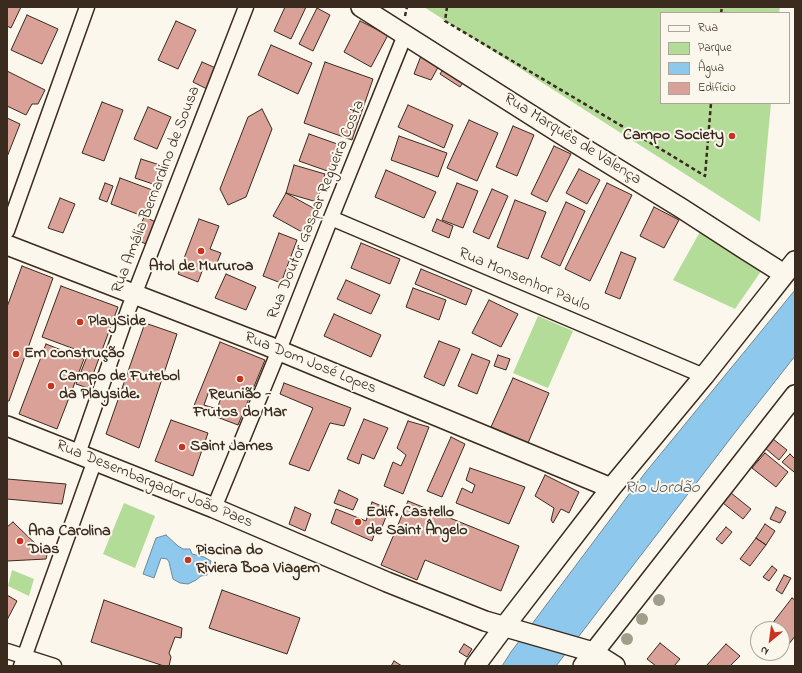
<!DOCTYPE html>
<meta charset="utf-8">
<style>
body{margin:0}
#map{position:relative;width:802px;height:673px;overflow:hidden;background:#fbf7ec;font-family:"Indie Flower",sans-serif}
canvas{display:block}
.frame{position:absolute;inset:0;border:8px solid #3b2a1e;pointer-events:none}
.legend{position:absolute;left:660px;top:12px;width:130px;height:92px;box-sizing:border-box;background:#fbf7ec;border:1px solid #aea59a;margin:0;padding:5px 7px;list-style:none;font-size:12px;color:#3b2a1e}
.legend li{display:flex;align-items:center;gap:8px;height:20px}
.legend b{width:20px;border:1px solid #aea59a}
.north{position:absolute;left:750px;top:621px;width:40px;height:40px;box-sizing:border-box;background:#fbf7ec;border:1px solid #aea59a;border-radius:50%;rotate:209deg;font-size:11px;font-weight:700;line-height:16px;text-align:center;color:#3b2a1e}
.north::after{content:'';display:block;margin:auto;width:14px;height:18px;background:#c8321e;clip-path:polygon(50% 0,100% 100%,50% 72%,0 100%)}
</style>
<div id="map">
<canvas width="802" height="673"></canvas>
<div class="frame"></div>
<ul class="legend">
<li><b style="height:5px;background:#fbf7ec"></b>Rua</li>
<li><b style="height:11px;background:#b3dc99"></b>Parque</li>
<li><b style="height:11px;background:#8ec8ed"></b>Água</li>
<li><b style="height:11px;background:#daa198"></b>Edifício</li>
</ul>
<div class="north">N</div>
</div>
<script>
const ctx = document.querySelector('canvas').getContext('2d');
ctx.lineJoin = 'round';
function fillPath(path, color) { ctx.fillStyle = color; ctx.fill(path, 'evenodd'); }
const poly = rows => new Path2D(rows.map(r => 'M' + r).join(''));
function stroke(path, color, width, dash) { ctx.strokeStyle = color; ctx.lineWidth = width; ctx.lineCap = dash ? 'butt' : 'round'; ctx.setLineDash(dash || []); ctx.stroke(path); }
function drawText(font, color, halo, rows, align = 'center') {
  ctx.font = font + ' "Indie Flower",sans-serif'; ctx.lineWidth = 4; ctx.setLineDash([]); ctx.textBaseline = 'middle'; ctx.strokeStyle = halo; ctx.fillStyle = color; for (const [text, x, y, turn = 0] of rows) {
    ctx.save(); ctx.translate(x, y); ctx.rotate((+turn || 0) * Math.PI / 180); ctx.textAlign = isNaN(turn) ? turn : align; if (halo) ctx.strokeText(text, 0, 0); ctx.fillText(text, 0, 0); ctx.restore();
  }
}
fillPath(poly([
 [424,7,780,7,779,13,661,13,661,103,771,103,760,222],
 [701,230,764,267,735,309,673,280],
 [538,316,573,331,548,388,513,373],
 [124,503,155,516,135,568,103,554],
 [12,570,34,579,29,596,8,586]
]), '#b3dc99');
const water = poly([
 [795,290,795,356,740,426,556,666,502,666,511,652,645,473,795,290],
 [166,535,178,546,183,549,190,549,192,554,204,557,211,561,207,575,201,576,196,580,188,584,180,583,173,579,169,562,167,559,161,558,154,578,143,574,156,538,166,535]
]);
fillPath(water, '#8ec8ed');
stroke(water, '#6d899a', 1);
const building = poly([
 [7,7,21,7,11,28,7,26,7,7],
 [285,7,306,7,291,39,274,31,285,7],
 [317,8,330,15,313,51,299,44,317,8],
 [27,15,58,29,42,64,11,50,27,15],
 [176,21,196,30,178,69,158,60,176,21],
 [360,21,388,35,371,67,344,52,360,21],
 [271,45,312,63,298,94,258,75,271,45],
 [422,53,441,62,431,80,414,74,422,53],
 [202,62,218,69,209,90,193,82,202,62],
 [325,62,373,79,352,140,304,123,325,62],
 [447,63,467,77,460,87,440,74,447,63],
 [7,71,45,90,38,104,32,104,26,115,7,106,7,71],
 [102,102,123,110,104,161,82,153,102,102],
 [408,105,453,125,444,148,398,127,408,105],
 [148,107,171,117,157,149,134,139,148,107],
 [262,109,272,129,246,197,228,205,220,189,248,117,262,109],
 [7,118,20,124,7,157,7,118],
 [469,120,498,133,477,181,447,168,469,120],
 [513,126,534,135,517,176,496,167,513,126],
 [309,134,343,146,333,173,299,161,309,134],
 [399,136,447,153,438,177,391,160,399,136],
 [554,146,571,154,547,202,531,194,554,146],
 [141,159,163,166,156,185,135,178,141,159],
 [294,165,325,174,317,202,286,193,294,165],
 [579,169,600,180,587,204,566,193,579,169],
 [386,170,436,192,424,218,375,197,386,170],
 [120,178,155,191,145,217,111,204,120,178],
 [105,183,113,186,107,202,99,199,105,183],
 [457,183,478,191,463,228,442,220,457,183],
 [607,183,632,195,590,281,565,269,607,183],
 [492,189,508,196,489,239,473,232,492,189],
 [286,193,315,209,302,232,273,216,286,193],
 [60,198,75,204,63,233,48,228,60,198],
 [515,200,546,212,528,259,497,247,515,200],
 [566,202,585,211,560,266,541,257,566,202],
 [654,207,679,220,664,248,640,236,654,207],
 [144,217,156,222,146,244,135,239,144,217],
 [199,219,219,226,210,249,221,253,214,270,204,266,198,282,178,274,199,219],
 [437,219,453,226,449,238,432,231,437,219],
 [279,233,297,240,281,283,263,276,279,233],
 [361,243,400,259,390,284,351,268,361,243],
 [621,252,636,258,620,299,605,293,621,252],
 [22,266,53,278,9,401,7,401,7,307,22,266],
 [421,269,472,290,466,305,415,284,421,269],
 [226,274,256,287,246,310,215,298,226,274],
 [346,280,380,295,371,314,337,299,346,280],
 [61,286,118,307,88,388,76,384,88,354,42,337,61,286],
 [413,288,446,300,439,320,406,307,413,288],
 [489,300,518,314,501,347,472,333,489,300],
 [334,314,381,335,371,357,324,336,334,314],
 [145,323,177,334,139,448,106,434,145,323],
 [439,341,460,349,444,386,424,377,439,341],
 [220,342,265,360,238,425,193,408,220,342],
 [46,344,84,359,57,429,19,414,46,344],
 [472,354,490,361,477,394,458,386,472,354],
 [498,355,510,359,506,370,494,366,498,355],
 [513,378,549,393,528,443,491,427,513,378],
 [284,383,351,408,344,426,330,423,309,471,289,464,313,408,280,394,284,383],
 [209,391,222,395,217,409,204,405,209,391],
 [364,419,388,428,374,459,362,454,359,464,347,459,364,419],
 [171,420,208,433,193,476,155,461,171,420],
 [408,421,429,427,403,494,384,486,393,462,401,466,406,455,397,448,408,421],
 [451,437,465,444,442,497,427,491,451,437],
 [773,439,787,450,779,460,765,448,773,439],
 [765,453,788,472,776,487,752,468,765,453],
 [790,454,795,459,795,471,794,472,782,462,790,454],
 [470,468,525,487,509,524,456,503,462,488,472,493,475,485,466,480,470,468],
 [545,475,579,492,569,513,561,509,553,523,551,520,554,508,535,496,545,475],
 [7,479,66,484,62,504,7,499,7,479],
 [339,490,358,499,353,510,334,503,339,490],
 [731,493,751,509,743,519,723,503,731,493],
 [408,501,519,546,501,591,425,560,417,580,381,565,408,501],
 [372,502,389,509,382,527,377,526,372,541,331,523,336,509,366,521,372,502],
 [295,507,311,514,305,531,289,524,295,507],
 [776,507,786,512,780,523,770,519,776,507],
 [13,522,47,555,46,559,7,561,7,527,13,522],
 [765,524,775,531,766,545,756,538,765,524],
 [726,527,732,532,722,544,716,539,726,527],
 [756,538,766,545,750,566,740,559,756,538],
 [772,566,777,570,769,581,763,577,772,566],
 [784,575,791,578,782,594,776,590,784,575],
 [222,590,300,618,287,654,209,628,222,590],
 [7,595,17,601,7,620,7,595],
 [792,598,795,600,795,636,789,644,782,639,782,629,768,629,792,598],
 [104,600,182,628,181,638,175,637,169,653,171,657,169,666,164,666,91,642,104,600],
 [660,643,680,659,674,666,656,666,647,659,660,643],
 [464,644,472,649,467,657,459,652,464,644],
 [726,644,740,656,730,666,706,666,726,644],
 [394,661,402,666,391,666,394,661]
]);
fillPath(building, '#daa198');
stroke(building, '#3b2a1e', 1);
const street = poly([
 [331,218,704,376],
 [7,231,87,7],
 [78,454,129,308,246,7],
 [214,508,275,360,331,218,405,35],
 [7,651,54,666],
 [21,666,95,460]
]);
const secondary = poly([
 [361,7,561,134,681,208,746,250,784,274],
 [7,245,268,346,611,488],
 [7,426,78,454,214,508,387,582,485,621,593,652,615,666],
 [475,666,504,627,611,488,704,376,795,261],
 [583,666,795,395]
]);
stroke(street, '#3b2a1e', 17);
stroke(secondary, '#3b2a1e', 22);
stroke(poly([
 [447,7,445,21,674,157,705,176,711,103],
 [721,13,722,7],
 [405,16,407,7]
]), '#3b2a1e', 2.5, [4, 3]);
stroke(street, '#fbf7ec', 14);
stroke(secondary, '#fbf7ec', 19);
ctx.fillStyle = '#a29e8c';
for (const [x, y] of [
 [659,600],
 [642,619],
 [627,639]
]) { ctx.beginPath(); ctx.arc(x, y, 6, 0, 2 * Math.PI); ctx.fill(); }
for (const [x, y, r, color] of [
 [732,136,4,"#c8321e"],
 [201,251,4,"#c8321e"],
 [80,322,4,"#c8321e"],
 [16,354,4,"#c8321e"],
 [240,379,4,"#c8321e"],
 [51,386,4,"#c8321e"],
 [182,447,4,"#c8321e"],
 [358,522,4,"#c8321e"],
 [20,541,4,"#c8321e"],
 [188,560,4,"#c8321e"]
]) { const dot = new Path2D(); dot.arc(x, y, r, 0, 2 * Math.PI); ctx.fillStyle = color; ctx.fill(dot); stroke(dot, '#fbf7ec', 1.5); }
drawText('bold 16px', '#3b2a1e', '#fbf7ec', [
 ["Campo Society",724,136,"right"],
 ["Atol de Mururoa",201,267,"center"],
 ["PlaySide",88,322],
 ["Em construção",24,354],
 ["Campo de Futebol",59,377],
 ["da Playside.",59,395],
 ["Reunião -",240,395,"center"],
 ["Frutos do Mar",240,413,"center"],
 ["Saint James",190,447],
 ["Edif. Castello",366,513],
 ["de Saint Ângelo",366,531],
 ["Ana Carolina",28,532],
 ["Dias",28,550],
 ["Piscina do",196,551],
 ["Riviera Boa Viagem",196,569]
], 'left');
drawText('16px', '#3b2a1e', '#fbf7ec', [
 ["Rua Marquês de Valença",572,140,32],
 ["Rua Amália Bernardino de Sousa",157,190,-69],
 ["Rua Doutor Gaspar Regueira Costa",317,210,-68],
 ["Rua Monsenhor Paulo",524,281,23],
 ["Rua Dom José Lopes",310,364,22],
 ["Rua Desembargador João Paes",154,485,22]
]);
drawText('italic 17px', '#54595c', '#fbf7ec', [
 ["Rio Jordão",662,489]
]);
</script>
